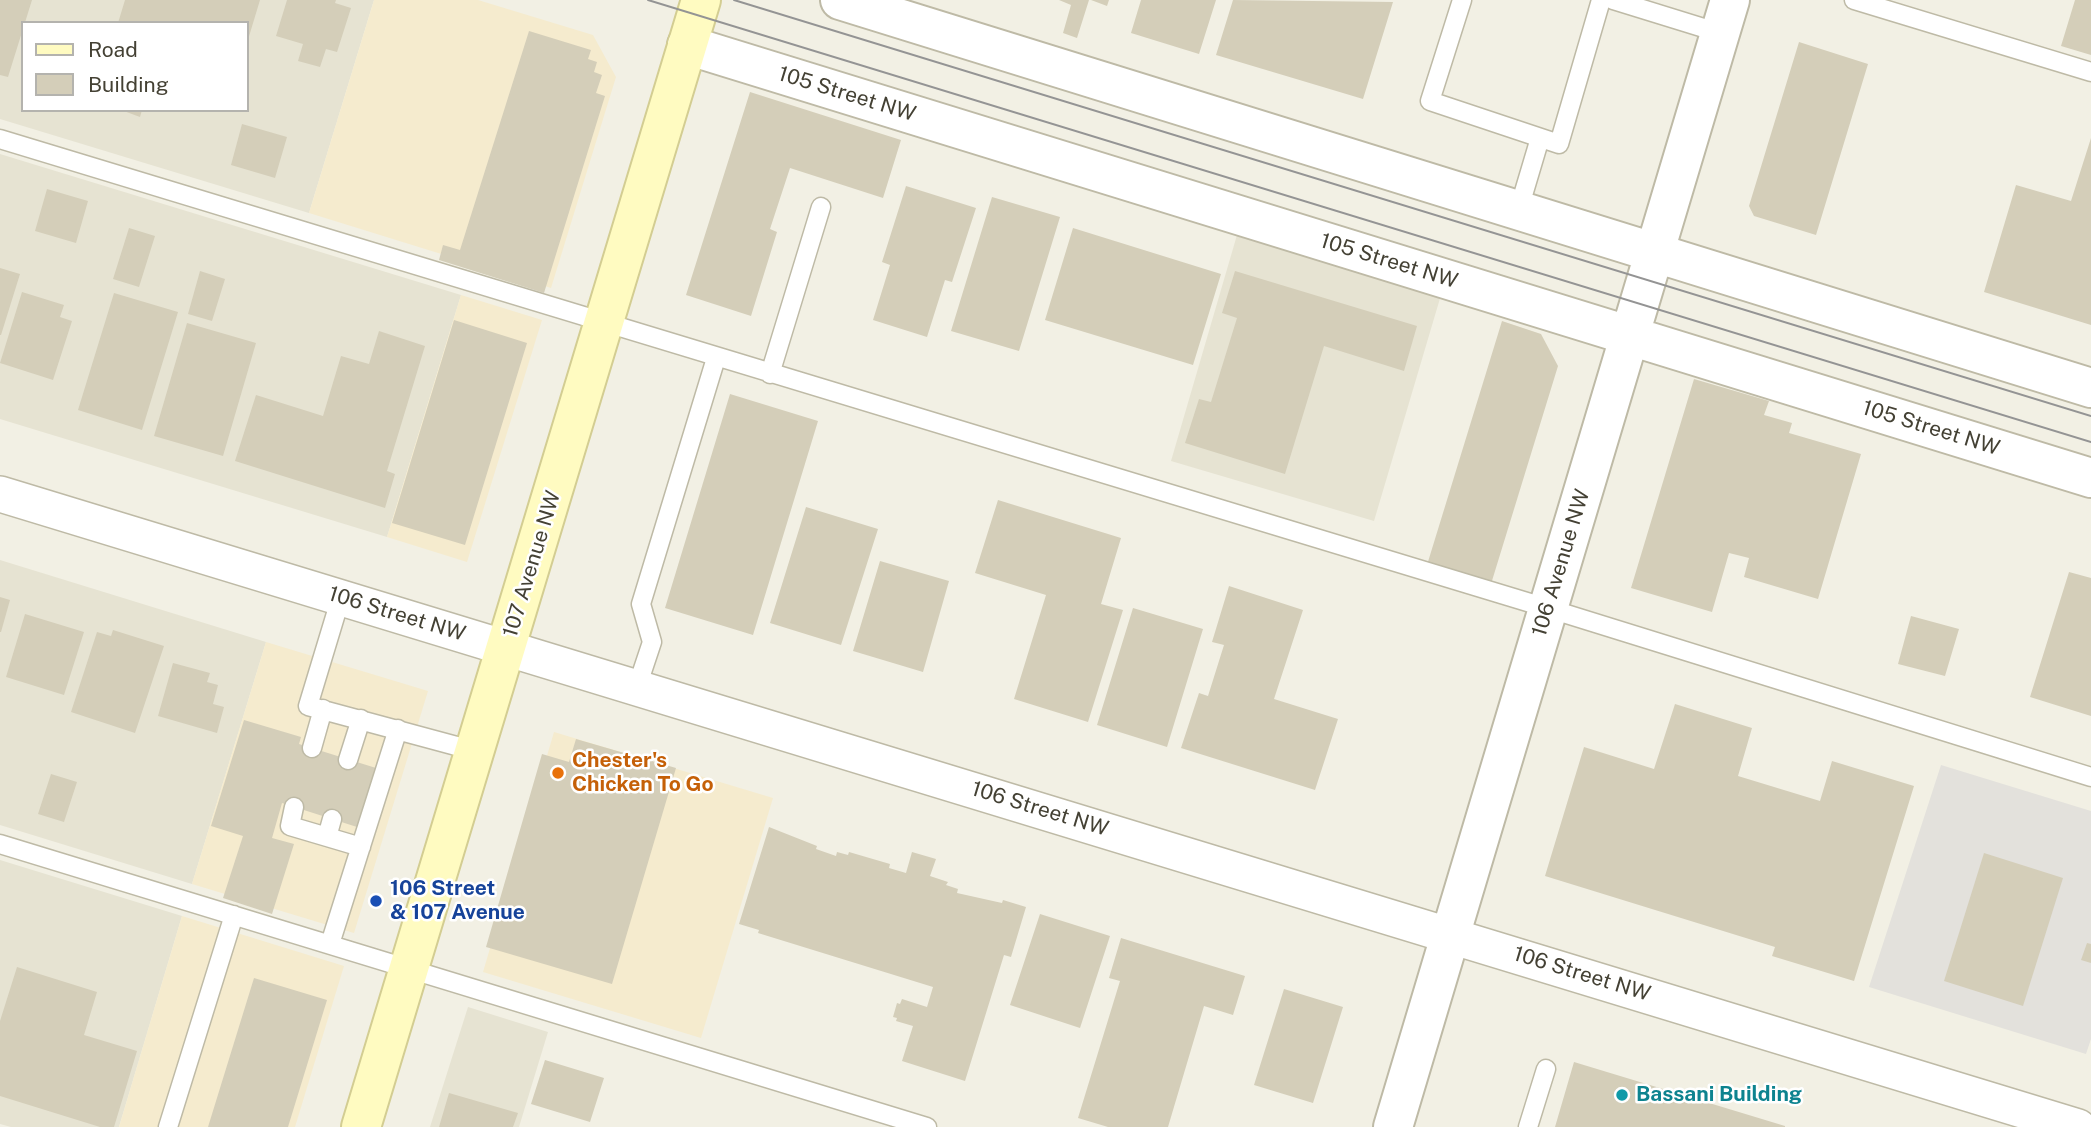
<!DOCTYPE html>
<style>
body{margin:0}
#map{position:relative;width:2091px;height:1127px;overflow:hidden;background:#f2f0e4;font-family:"Public Sans",sans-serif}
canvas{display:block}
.legend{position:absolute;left:21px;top:21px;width:228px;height:91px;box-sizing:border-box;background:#fff;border:2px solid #b4b3ae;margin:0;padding:9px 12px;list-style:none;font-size:21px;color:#444134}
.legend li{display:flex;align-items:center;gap:14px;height:35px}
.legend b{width:35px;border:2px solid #b4b3ae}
</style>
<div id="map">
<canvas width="2091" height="1127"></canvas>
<ul class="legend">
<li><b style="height:9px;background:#fffbc1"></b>Road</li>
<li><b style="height:19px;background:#d4ceb9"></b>Building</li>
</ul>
</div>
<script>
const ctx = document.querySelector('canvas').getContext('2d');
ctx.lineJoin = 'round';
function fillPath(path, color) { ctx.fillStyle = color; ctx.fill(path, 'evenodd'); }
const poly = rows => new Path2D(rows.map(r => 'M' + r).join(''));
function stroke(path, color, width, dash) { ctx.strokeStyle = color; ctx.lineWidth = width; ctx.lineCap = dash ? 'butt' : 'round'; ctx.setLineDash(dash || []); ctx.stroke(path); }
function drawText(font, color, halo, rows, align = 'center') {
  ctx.font = font + ' "Public Sans",sans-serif'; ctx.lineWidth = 5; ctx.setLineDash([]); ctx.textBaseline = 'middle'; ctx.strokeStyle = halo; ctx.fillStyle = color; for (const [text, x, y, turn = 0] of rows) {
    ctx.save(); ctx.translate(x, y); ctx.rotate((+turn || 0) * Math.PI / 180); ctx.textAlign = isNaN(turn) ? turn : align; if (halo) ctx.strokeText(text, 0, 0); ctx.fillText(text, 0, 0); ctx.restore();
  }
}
fillPath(poly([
 [0,0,374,0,309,213,0,119],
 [23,23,247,23,247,110,23,110],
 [0,154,461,295,387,537,0,419],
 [1237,235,1441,295,1374,521,1171,461],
 [0,560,266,642,192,884,0,825],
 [0,860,182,916,119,1127,11,1127,0,1124],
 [468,1007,548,1032,519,1127,430,1127]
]), '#e6e3d2');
fillPath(poly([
 [374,0,478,0,593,35,616,77,551,288,309,213],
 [461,295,542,320,467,562,387,537],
 [266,642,428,691,354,933,192,884],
 [554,732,773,798,701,1038,483,972],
 [182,916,344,966,295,1127,119,1127]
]), '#f5ebce');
fillPath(poly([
 [1941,765,2091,811,2091,1039,2086,1054,1869,987]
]), '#e3e1dc');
fillPath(poly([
 [0,0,32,0,8,77,0,75],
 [125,0,260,0,247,43,247,23,118,23],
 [287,0,336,0,335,3,351,8,337,52,326,49,320,67,298,61,303,44,276,36],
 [1059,0,1089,0,1077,38,1063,33,1071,5],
 [1091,0,1109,0,1107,6],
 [1141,0,1216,0,1199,54,1131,33],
 [1233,0,1393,2,1363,99,1216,55],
 [2075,0,2091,0,2091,55,2061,46],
 [529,31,591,50,588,59,597,62,594,72,602,75,596,93,605,96,544,293,439,260,443,245,460,250],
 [1799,42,1868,64,1816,235,1754,216,1749,206],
 [750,92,901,140,883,198,790,168,770,229,777,232,751,316,686,295],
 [121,110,142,110,140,117],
 [242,124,287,137,275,178,231,165],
 [2091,138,2091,325,1984,292,2016,185,2071,201],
 [906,186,976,208,952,282,945,280,927,337,873,320,890,265,882,262],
 [47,189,88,201,76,243,35,231],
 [992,197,1060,217,1019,351,951,331],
 [129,228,155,236,139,287,113,279],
 [1073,228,1221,274,1193,365,1045,320],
 [0,268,20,274,1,335,0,335],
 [200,271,225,279,212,321,188,314],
 [1235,271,1417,326,1404,371,1324,346,1285,474,1185,443,1199,399,1211,402,1237,318,1222,313],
 [22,292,64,305,60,317,72,321,53,380,0,363],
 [114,293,178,312,142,430,78,410],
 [454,320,527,343,465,545,392,523],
 [1502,321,1541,334,1558,366,1491,584,1427,565],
 [187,323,256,343,223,456,154,436],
 [379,331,425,346,387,471,395,474,385,508,235,461,256,395,323,416,341,356,369,364],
 [1694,379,1769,401,1764,415,1792,423,1789,433,1861,454,1818,599,1744,577,1749,558,1729,553,1712,612,1631,588],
 [730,394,818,421,753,635,665,608],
 [998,500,1121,538,1101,604,1123,610,1088,722,1014,699,1046,595,975,573],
 [806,507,878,529,841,645,770,623],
 [880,561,949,581,923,672,853,651],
 [2069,572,2091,578,2091,716,2030,697],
 [1229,586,1303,610,1274,699,1338,719,1315,790,1181,748,1199,693,1208,696,1224,645,1212,642],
 [0,597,10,600,1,632,0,632],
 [1133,608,1203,629,1167,747,1097,725],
 [25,614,84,632,64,695,6,677],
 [1911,616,1959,629,1945,676,1898,664],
 [113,630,164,646,135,733,71,712,97,632,111,636],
 [173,663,210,673,207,682,218,685,213,704,224,707,217,733,158,716],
 [1675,704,1752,728,1738,776,1820,801,1832,761,1914,786,1854,981,1772,956,1775,947,1545,876,1584,747,1654,769],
 [244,720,301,737,299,744,376,768,357,827,282,803,272,838,294,844,272,914,223,898,243,836,211,826],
 [576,739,676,768,612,984,486,947,542,754,569,762],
 [51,774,77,782,64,822,38,814],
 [769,827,817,846,816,849,836,856,837,852,848,855,849,852,890,864,889,868,906,873,912,852,936,859,930,876,948,882,946,885,958,889,957,893,1002,903,1003,900,1026,907,1011,957,1004,955,965,1081,902,1061,913,1026,896,1021,897,1018,893,1017,897,1003,900,1004,902,999,927,1007,933,987,758,933,759,930,739,924],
 [1984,853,2063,878,2023,1006,1944,981],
 [1040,914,1110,936,1080,1028,1010,1005],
 [1121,938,1245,976,1233,1015,1204,1006,1168,1127,1108,1127,1078,1118,1120,981,1109,978],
 [2087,943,2091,944,2091,963,2081,960],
 [17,967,97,992,84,1035,137,1051,114,1127,100,1127,0,1096,0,1021],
 [254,978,327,1000,288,1127,208,1127],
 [1284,989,1343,1007,1313,1103,1254,1085],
 [545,1060,604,1078,590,1122,531,1104],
 [1574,1062,1785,1126,1785,1127,1555,1127],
 [449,1093,518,1113,513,1127,439,1127]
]), '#d4ceb9');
const service = poly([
 [1462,0,1430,101,1559,144,1601,0],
 [1613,0,1720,33],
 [1854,0,2091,72],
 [0,139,1547,608,2091,777],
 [1518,212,1540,138],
 [770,374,821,207],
 [341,597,308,706,475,751],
 [637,687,652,642,641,604,716,358],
 [312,748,323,709],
 [348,760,361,719],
 [294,807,290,826,361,847],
 [327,837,332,819],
 [0,844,927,1127],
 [330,944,398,729],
 [168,1127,234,915],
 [1528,1127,1546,1069]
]);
const minor = poly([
 [0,494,2078,1127]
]);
const tertiary = poly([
 [840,0,2091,388],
 [687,45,2091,478],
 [1393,1127,1730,0]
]);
const secondary = poly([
 [361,1127,701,0]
]);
stroke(service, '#bebaa6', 21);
stroke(minor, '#bebaa6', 38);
stroke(tertiary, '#bebaa6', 42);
stroke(secondary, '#d3cd92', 42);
stroke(service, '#fff', 18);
stroke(minor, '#fff', 35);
stroke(tertiary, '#fff', 38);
stroke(secondary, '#fffbc1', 38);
stroke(poly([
 [648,0,2091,442],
 [734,0,2091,416]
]), '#949494', 2);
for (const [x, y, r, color] of [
 [558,773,7,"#e8710a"],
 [376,901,7,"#1a4fb4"],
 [1622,1095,7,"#0f9aa8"]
]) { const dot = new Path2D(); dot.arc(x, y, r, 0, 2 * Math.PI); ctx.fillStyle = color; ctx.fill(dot); stroke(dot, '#fff', 2.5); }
drawText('21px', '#444134', '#fff', [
 ["105 Street NW",847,94,17],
 ["105 Street NW",1389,261,17],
 ["105 Street NW",1931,428,17],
 ["106 Avenue NW",1561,563,-73],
 ["107 Avenue NW",532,564,-73],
 ["106 Street NW",397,614,17],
 ["106 Street NW",1040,809,17],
 ["106 Street NW",1582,974,17]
]);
drawText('bold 21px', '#c56008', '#fff', [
 ["Chester's",572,761],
 ["Chicken To Go",572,785]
], 'left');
drawText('bold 21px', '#164399', '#fff', [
 ["106 Street",390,889],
 ["& 107 Avenue",390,913]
], 'left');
drawText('bold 21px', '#0d838f', '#fff', [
 ["Bassani Building",1636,1095]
], 'left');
</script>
